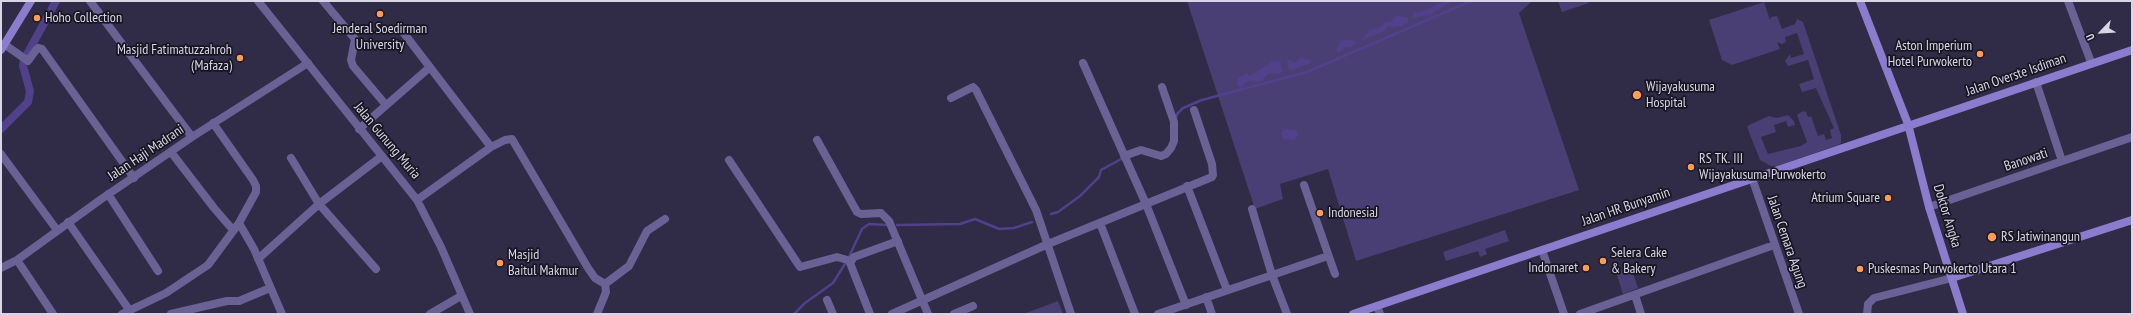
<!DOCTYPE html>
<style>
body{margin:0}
#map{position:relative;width:2133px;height:315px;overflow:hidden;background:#302b46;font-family:"PT Sans Narrow",sans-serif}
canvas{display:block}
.frame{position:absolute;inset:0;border:2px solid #d7d5e6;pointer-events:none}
.north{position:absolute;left:2081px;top:12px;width:40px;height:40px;-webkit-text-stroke:3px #181622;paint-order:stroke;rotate:245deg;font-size:11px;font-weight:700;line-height:16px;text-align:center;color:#d7d5e6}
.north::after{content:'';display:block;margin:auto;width:14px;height:18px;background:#d7d5e6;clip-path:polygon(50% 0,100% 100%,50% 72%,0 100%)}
</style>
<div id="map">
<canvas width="2133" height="315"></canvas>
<div class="frame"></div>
<div class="north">U</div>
</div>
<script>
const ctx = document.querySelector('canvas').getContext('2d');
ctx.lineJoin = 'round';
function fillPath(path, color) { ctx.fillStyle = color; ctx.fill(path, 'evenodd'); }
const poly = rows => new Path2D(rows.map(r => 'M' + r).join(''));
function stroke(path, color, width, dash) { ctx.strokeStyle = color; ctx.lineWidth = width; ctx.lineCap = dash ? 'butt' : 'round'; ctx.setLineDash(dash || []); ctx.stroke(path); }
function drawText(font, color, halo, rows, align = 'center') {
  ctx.font = font + ' "PT Sans Narrow",sans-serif'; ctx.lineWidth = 3.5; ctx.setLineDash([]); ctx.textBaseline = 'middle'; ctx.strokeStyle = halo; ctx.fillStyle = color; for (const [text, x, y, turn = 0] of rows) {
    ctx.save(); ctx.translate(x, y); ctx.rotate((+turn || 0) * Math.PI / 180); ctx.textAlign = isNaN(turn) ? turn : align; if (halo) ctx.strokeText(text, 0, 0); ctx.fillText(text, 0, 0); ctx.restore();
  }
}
fillPath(poly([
 [1187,1,1532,1,1519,13,1579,190,1356,261,1328,169,1280,184,1283,199,1255,209],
 [1558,1,1588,1,1589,3,1562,12],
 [1764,2,1770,20,1771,17,1777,16,1782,29,1795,24,1797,19,1803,22,1841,135,1841,143,1838,145,1777,166,1771,166,1760,160,1747,127,1749,125,1769,116,1777,118,1788,115,1794,121,1795,125,1788,127,1786,121,1774,125,1776,132,1761,137,1768,154,1801,146,1807,142,1797,115,1803,111,1806,112,1808,117,1811,116,1818,136,1824,134,1826,140,1832,138,1830,130,1834,128,1816,88,1802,92,1799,84,1814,79,1808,60,1788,66,1785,61,1790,54,1791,58,1804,54,1797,33,1785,37,1786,42,1782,44,1777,42,1780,49,1732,65,1722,60,1709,20],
 [1505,230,1509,241,1485,249,1487,254,1480,257,1478,251,1446,261,1443,252],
 [1631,267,1638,288,1623,294,1616,272],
 [1058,301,1063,314,1023,314]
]), '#4a3f74');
fillPath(poly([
 [1445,1,1453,1,1431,14,1413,18,1413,13,1424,11],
 [1397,16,1408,18,1408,22,1402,26,1387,27,1384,31,1361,41,1369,30,1379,28,1385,22,1390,22],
 [1345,40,1353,40,1357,42,1351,47,1345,47,1339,53,1336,50,1341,41],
 [1300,57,1311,60,1310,63,1291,71,1289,69,1287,61,1290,60,1294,63,1299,60],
 [1279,60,1283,72,1277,74,1269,73,1262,80,1258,82,1248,81,1240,88,1237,85,1238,78,1247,73,1249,76,1253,74,1272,62],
 [1287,129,1296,130,1298,135,1294,140,1283,139,1281,134,1283,130]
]), '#51418b');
stroke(poly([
 [1176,118,1177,114,1183,108,1202,100,1307,72,1471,1],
 [1051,214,1058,212,1080,196,1099,177,1101,170,1123,158],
 [897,225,960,224,975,219,999,229,1014,228,1032,222],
 [794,314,805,303,833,283,848,259,862,229,869,224,886,225]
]), '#51418b', 2.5);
stroke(poly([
 [1,129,28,102,30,91,23,66,24,60,56,1]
]), '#51418b', 8);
stroke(poly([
 [90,1,192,137],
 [258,1,417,200,441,247,470,314],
 [323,1,355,39,351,60,353,66,386,105],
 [2068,1,2091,62],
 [403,32,491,147],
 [4,44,28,61,36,50,38,48,42,49,134,178],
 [1083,63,1146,204,1186,305],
 [2036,82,2062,161],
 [951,98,973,87,976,90,1036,210,1071,314],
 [359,129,430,67],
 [817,140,857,212,861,214,881,213,889,221,928,314],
 [171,152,214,208,233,230],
 [1,154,57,230],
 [1124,156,1141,150,1161,156,1166,154,1171,148,1174,141,1174,122,1162,87],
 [291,158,319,204,382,156],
 [729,160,800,267,837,257,851,261],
 [1752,178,1799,314],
 [1304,185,1335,274],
 [1187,186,1227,290],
 [108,194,158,271],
 [417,200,491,147,505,140,512,139,588,268,595,278,605,284],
 [1929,207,2132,137],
 [1252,209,1272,275,1287,314],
 [68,222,130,311],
 [239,223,254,249,282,314],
 [1100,223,1135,314],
 [1542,250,1564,314],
 [258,259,319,204,376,269],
 [17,260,53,314],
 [1,268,17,260,100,200,192,137,308,63],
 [605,284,629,266,647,231,665,219],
 [1635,295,1641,314],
 [1206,297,1212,314],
 [827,300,833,314],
 [1377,306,1380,314],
 [122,314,166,293,208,265,239,223,256,192,256,186,253,180,213,123],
 [171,314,227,301,239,301,270,288],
 [430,314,461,296],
 [597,314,606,292,605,284],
 [870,314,850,263,854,257,898,241],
 [892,314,1048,244,1212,177,1213,175,1212,164,1194,110],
 [954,314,973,306],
 [1158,314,1328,256],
 [1580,314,1774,245],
 [1867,314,1868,304,1874,298,1952,278]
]), '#6a6195', 8);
stroke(poly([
 [1860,1,1908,124,1929,207,1963,314],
 [1,50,31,1],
 [1952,278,2132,220],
 [1353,314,2132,50]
]), '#8b7cce', 8);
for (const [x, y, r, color] of [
 [380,14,4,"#fe9c57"],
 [37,18,4,"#fe9c57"],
 [1980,54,4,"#fe9c57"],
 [240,58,4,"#fe9c57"],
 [1637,95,5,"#fe9c57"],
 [1691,167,4,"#fe9c57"],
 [1888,198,4,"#fe9c57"],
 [1320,213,4,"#fe9c57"],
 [1992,237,5,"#fe9c57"],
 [1603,261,4,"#fe9c57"],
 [500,263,4,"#fe9c57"],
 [1586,268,4,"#fe9c57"],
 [1860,269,4,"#fe9c57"]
]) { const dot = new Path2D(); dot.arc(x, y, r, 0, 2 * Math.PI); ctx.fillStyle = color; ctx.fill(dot); stroke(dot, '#181622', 1.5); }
drawText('14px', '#d7d5e6', '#181622', [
 ["Hoho Collection",45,18],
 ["Jenderal Soedirman",380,29,"center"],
 ["University",380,45,"center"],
 ["Aston Imperium",1972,46,"right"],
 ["Hotel Purwokerto",1972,62,"right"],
 ["Masjid Fatimatuzzahroh",232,50,"right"],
 ["(Mafaza)",232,66,"right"],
 ["Wijayakusuma",1646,87],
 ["Hospital",1646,103],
 ["RS TK. III",1699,159],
 ["Wijayakusuma Purwokerto",1699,175],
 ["Atrium Square",1880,198,"right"],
 ["IndonesiaJ",1328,213],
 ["RS Jatiwinangun",2001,237],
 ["Selera Cake",1611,253],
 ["& Bakery",1611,269],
 ["Masjid",508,255],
 ["Baitul Makmur",508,271],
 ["Indomaret",1578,268,"right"],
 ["Puskesmas Purwokerto Utara 1",1868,269]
], 'left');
drawText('14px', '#d7d5e6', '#181622', [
 ["Jalan Overste Isdiman",2016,75,-19],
 ["Jalan Gunung Muria",387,141,50],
 ["Jalan Haji Madrani",146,153,-34],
 ["Banowati",2026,160,-19],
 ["Jalan HR Bunyamin",1626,207,-19],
 ["Doktor Angka",1947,216,73],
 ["Jalan Cemara Agung",1787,242,71]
]);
</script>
